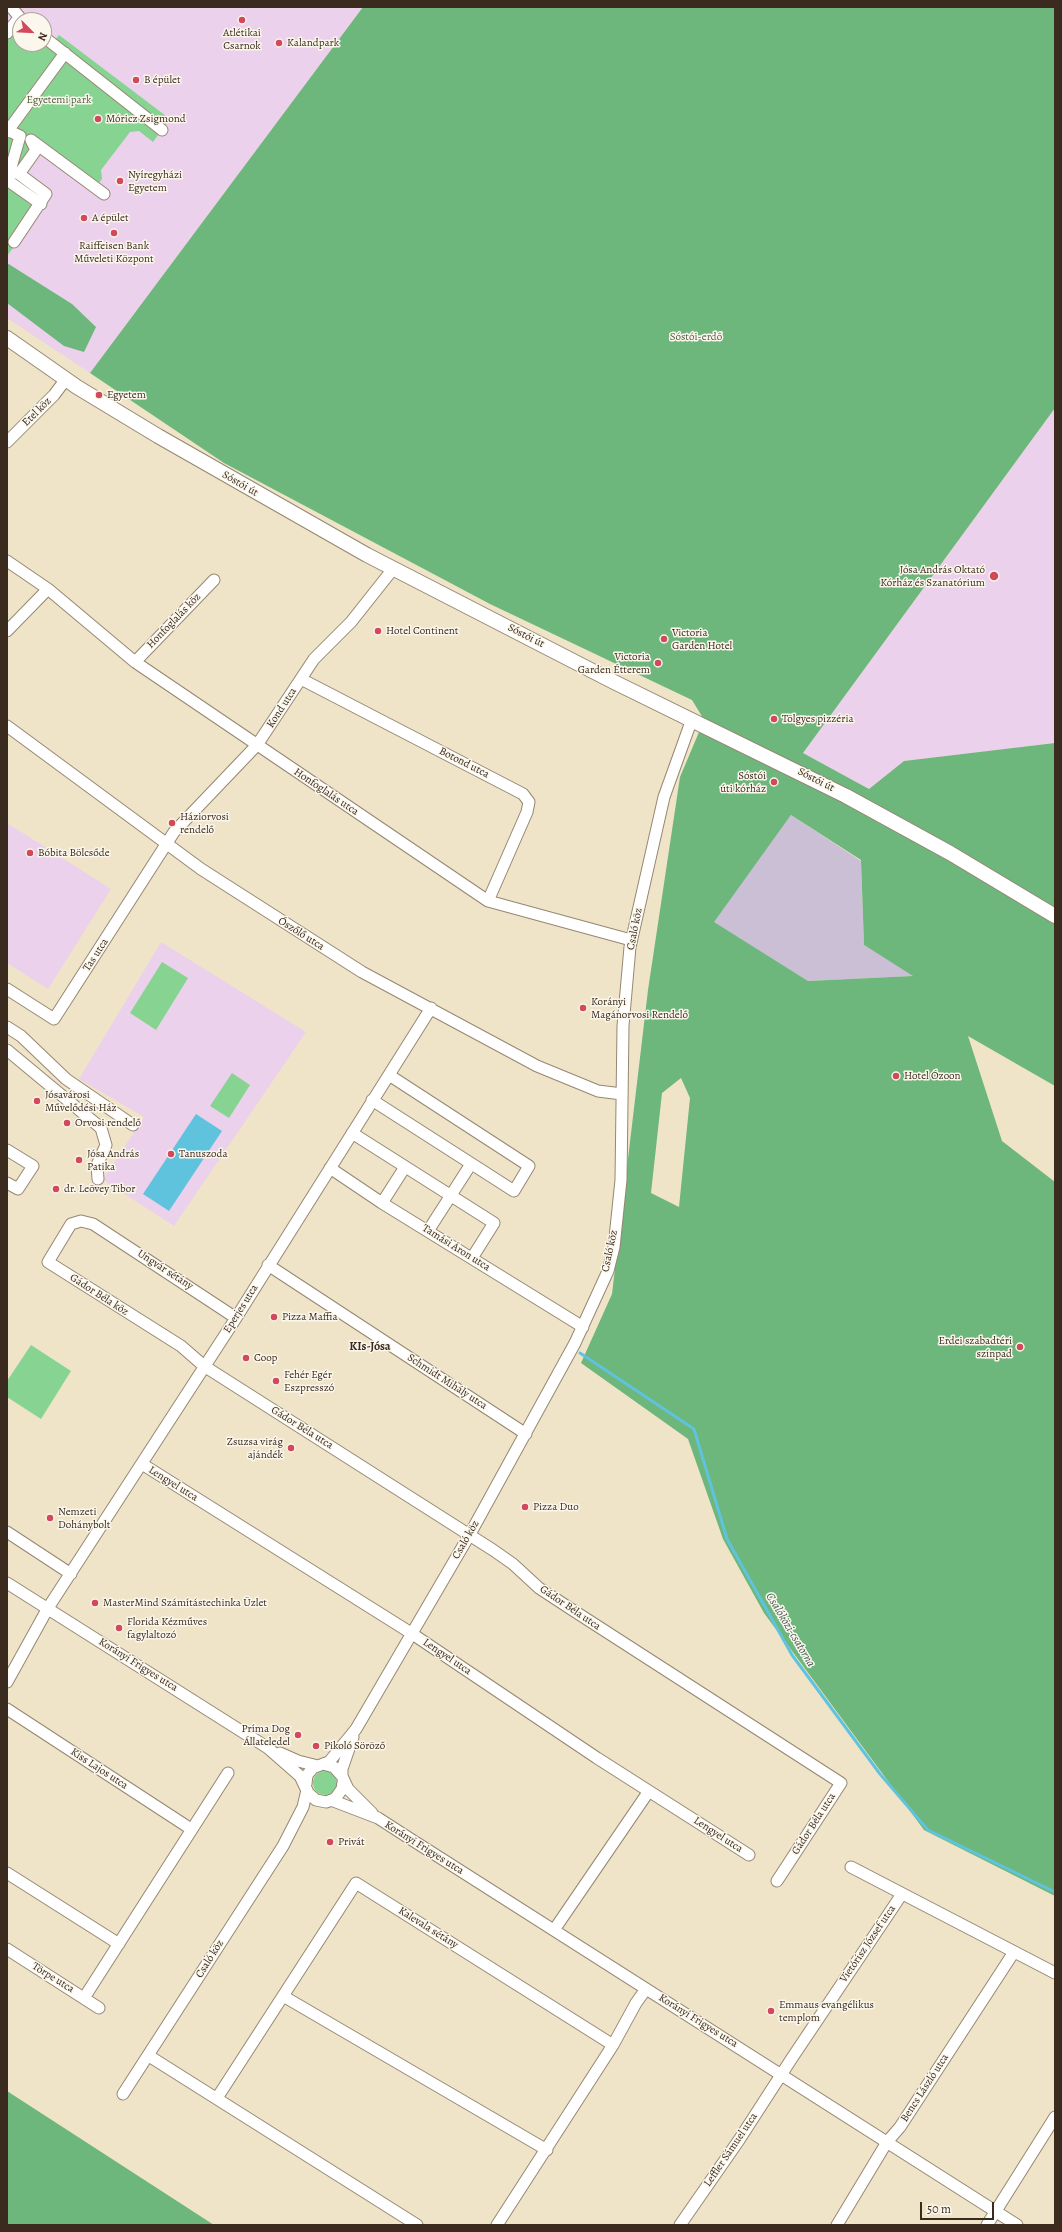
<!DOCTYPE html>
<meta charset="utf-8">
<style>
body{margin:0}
#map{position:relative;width:1062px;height:2232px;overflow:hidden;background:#efe4c8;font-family:Alegreya,serif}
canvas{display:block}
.frame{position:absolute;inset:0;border:8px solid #3b2a1e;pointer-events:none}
.north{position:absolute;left:12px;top:12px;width:40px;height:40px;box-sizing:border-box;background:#fbf7ec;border:1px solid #aea59a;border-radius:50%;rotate:114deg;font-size:11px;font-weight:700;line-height:16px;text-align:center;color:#3b2a1e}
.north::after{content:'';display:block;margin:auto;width:14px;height:18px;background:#d1495b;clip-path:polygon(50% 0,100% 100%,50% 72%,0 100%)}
.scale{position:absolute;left:920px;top:2202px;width:74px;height:18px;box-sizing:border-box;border:2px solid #3b2a1e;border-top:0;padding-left:5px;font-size:12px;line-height:14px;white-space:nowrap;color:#3b2a1e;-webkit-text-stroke:3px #fbf7ec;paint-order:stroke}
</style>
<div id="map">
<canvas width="1062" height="2232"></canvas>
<div class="frame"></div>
<div class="north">N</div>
<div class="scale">50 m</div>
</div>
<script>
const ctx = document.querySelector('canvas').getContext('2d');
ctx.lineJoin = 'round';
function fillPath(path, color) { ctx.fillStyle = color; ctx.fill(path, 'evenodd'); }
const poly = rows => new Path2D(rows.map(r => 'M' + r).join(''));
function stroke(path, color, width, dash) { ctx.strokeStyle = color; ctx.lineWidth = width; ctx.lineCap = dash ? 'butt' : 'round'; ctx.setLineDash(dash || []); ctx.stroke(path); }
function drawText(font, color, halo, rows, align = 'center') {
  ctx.font = font + ' Alegreya,serif'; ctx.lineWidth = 3; ctx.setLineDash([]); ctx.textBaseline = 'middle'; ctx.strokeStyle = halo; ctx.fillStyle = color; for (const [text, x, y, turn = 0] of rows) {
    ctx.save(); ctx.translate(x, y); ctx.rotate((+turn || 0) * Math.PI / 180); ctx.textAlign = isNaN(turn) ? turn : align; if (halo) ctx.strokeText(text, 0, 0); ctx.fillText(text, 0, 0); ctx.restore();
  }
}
fillPath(poly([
 [7,7,363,7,90,373,7,318],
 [20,20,44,20,44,44,20,44],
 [1055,408,1055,743,904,761,869,789,803,753],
 [7,823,111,889,48,989,7,963],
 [161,942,306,1032,174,1226,103,1180,144,1117,79,1079]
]), '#ebd1eb');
fillPath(poly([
 [791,815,861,861,864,945,914,976,808,981,713,922]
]), '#cbbfd5');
fillPath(poly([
 [20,21,20,44,52,44,59,35,170,119,153,142,139,131,130,132,101,170,102,179,94,189,41,149,22,164,13,158,7,168,7,36],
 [7,174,46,203,7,256],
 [162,962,188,978,156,1030,130,1013],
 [232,1073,250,1085,229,1118,210,1106],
 [31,1345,71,1371,41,1419,7,1397,7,1381],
 '313 1783a12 12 0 1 1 24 0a12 12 0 1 1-24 0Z'
]), '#87d492');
fillPath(poly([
 [363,7,1055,7,1055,408,803,753,869,789,904,761,1055,743,1055,1086,968,1036,1002,1141,1055,1182,1055,1896,924,1830,764,1613,723,1539,688,1439,581,1363,612,1294,648,990,680,777,702,725,703,718,692,700,490,604,224,463,90,373],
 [791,815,861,860,864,945,913,976,808,981,714,922],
 [681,1078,690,1098,679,1207,651,1193,662,1093],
 [7,263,72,304,96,327,84,352,64,346,7,303],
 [7,2091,214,2225,7,2225]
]), '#6db67c');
fillPath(poly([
 [196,1114,222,1131,169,1211,143,1194]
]), '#60c3de');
stroke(poly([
 [580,1353,694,1429,727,1539,792,1655,880,1774,928,1830,1055,1892]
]), '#60c3de', 3);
const minor = poly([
 [11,7,22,20],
 [7,33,19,18],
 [44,37,162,130],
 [7,130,20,136,10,171,19,174,46,194,14,242],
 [7,132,65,53],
 [31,140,104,194],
 [19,174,36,150,31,140],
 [7,180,41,204],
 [7,442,54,395,66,379],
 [7,561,48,589],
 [7,631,48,589,135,662,488,901,631,940],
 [135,662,214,580],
 [301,679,523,794,529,802,527,812,488,901],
 [7,726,201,869,362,972,537,1066,598,1091,622,1094],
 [7,989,54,1019,174,832,257,745,314,659,351,622,393,569],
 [7,1027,21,1036,66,1079,133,1125],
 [7,1050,101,1128,106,1145,97,1165,98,1179],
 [372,1100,514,1191,529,1166,389,1075],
 [352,1133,494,1223,472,1258],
 [7,1150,33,1166,18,1189,7,1183],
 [330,1168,382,1203,583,1327],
 [382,1203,405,1167],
 [428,1231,471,1164],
 [268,1265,526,1434],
 [236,1318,93,1224,81,1221,71,1224,48,1262,181,1346,204,1366,493,1550,513,1564,539,1588,571,1609,841,1783,777,1881],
 [142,1464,411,1633,597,1758,749,1855],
 [7,1532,71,1574],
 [7,1583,268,1748,300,1776,308,1793,316,1800,326,1802,335,1799,342,1789,343,1782],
 [7,1682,48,1608,236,1318,431,1008],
 [7,1709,191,1829],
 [280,1753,298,1761,318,1766],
 [323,1764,329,1762,356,1729,470,1534,575,1343,608,1271,614,1247,621,1180,623,1026,630,947,664,797,692,719],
 [342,1776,342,1769,353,1737],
 [306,1784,307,1775,313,1768,323,1764,334,1767,342,1776,348,1789,372,1813],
 [331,1800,378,1818,409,1838,1017,2225],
 [851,1867,1055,1973],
 [7,1873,119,1944],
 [554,1930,649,1791],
 [7,1949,99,2008],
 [283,1996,547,2150],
 [84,1998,228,1773],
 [149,2056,417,2225],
 [123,2094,283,1846,303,1807,307,1790],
 [217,2098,356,1883,613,2045],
 [497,2225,613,2045,636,2003,646,1989],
 [680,2225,739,2140,792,2058,902,1894],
 [837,2225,887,2142,900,2127,1014,1952],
 [987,2225,1055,2117]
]);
const major = poly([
 [7,338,77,387,158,436,367,555,612,681,846,796,950,853,1055,916]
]);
stroke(minor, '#958773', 13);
stroke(major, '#958773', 16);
stroke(minor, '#fff', 11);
stroke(major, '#fff', 14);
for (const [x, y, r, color] of [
 [242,20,4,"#d1495b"],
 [279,43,4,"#d1495b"],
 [136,80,4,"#d1495b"],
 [98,119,4,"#d1495b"],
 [120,181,4,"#d1495b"],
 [84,218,4,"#d1495b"],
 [114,233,4,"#d1495b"],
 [99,395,4,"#d1495b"],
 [994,576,5,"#d1495b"],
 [378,631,4,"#d1495b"],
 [664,639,4,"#d1495b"],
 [658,663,4,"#d1495b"],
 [774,719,4,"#d1495b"],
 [774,782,4,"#d1495b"],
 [172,823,4,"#d1495b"],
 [30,853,4,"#d1495b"],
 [583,1008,4,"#d1495b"],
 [896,1076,4,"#d1495b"],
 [37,1101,4,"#d1495b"],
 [67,1123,4,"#d1495b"],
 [171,1154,4,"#d1495b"],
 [79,1160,4,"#d1495b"],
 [56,1189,4,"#d1495b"],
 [274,1317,4,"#d1495b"],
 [1020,1347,4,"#d1495b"],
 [246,1358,4,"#d1495b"],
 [276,1381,4,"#d1495b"],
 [291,1448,4,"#d1495b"],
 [525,1507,4,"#d1495b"],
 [50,1518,4,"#d1495b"],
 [95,1603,4,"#d1495b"],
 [119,1628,4,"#d1495b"],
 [298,1735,4,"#d1495b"],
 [316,1746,4,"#d1495b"],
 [330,1842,4,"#d1495b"],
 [771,2011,4,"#d1495b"]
]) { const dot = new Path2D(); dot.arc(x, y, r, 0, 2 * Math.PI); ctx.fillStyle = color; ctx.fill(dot); stroke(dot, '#fbf7ec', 1.5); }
drawText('11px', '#3b2a1e', '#fbf7ec', [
 ["Atlétikai",242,33,"center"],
 ["Csarnok",242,46,"center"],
 ["Kalandpark",287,43],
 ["B épület",144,80],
 ["Móricz Zsigmond",106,119],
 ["Nyíregyházi",128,175],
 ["Egyetem",128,188],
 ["A épület",92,218],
 ["Raiffeisen Bank",114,246,"center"],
 ["Műveleti Központ",114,259,"center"],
 ["Egyetem",107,395],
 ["Jósa András Oktató",985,570,"right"],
 ["Kórház és Szanatórium",985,583,"right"],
 ["Hotel Continent",386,631],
 ["Victoria",672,633],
 ["Garden Hotel",672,646],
 ["Victoria",650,657,"right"],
 ["Garden Étterem",650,670,"right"],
 ["Tölgyes pizzéria",782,719],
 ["Sóstói",766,776,"right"],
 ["úti kórház",766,789,"right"],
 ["Háziorvosi",180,817],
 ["rendelő",180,830],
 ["Bóbita Bölcsőde",38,853],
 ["Korányi",591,1002],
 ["Magánorvosi Rendelő",591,1015],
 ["Hotel Ózoon",904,1076],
 ["Jósavárosi",45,1095],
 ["Művelődési Ház",45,1108],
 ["Orvosi rendelő",75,1123],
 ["Jósa András",87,1154],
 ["Patika",87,1167],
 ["Tanuszoda",179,1154],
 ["dr. Leövey Tibor",64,1189],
 ["Pizza Maffia",282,1317],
 ["Erdei szabadtéri",1012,1341,"right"],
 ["színpad",1012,1354,"right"],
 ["Coop",254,1358],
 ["Fehér Egér",284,1375],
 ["Eszpresszó",284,1388],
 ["Zsuzsa virág",283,1442,"right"],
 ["ajándék",283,1455,"right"],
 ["Pizza Duo",533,1507],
 ["Nemzeti",58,1512],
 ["Dohánybolt",58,1525],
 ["MasterMind Számítástechinka Üzlet",103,1603],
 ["Florida Kézműves",127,1622],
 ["fagylaltozó",127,1635],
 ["Príma Dog",290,1729,"right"],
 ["Állateledel",290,1742,"right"],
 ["Pikoló Söröző",324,1746],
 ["Privát",338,1842],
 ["Emmaus evangélikus",779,2005],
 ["templom",779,2018]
], 'left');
drawText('11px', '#525d41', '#fbf7ec', [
 ["Egyetemi park",59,100],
 ["Sóstói-erdő",696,337]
]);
drawText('11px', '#3b2a1e', '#fbf7ec', [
 ["Etel köz",37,412,-45],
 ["Sóstói út",240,484,30],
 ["Honfoglalás köz",174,621,-46],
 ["Sóstói út",526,636,27],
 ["Kond utca",282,708,-57],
 ["Botond utca",464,763,27],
 ["Sóstói út",816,780,27],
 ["Honfoglalás utca",326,792,34],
 ["Csaló köz",635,929,-79],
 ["Ószőlő utca",301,934,32],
 ["Tas utca",96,955,-57],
 ["Tamási Áron utca",456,1248,32],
 ["Csaló köz",610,1251,-78],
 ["Ungvár sétány",165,1270,33],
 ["Gádor Béla köz",99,1295,33],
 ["Eperjes utca",241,1309,-58],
 ["Schmidt Mihály utca",447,1382,33],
 ["Gádor Béla utca",302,1428,32],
 ["Lengyel utca",173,1484,32],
 ["Csaló köz",466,1540,-60],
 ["Gádor Béla utca",570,1608,34],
 ["Lengyel utca",447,1657,34],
 ["Korányi Frigyes utca",138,1665,32],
 ["Kiss Lajos utca",99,1769,33],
 ["Gádor Béla utca",814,1824,-57],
 ["Lengyel utca",718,1835,33],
 ["Korányi Frigyes utca",424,1848,32],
 ["Kalevala sétány",428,1928,32],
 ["Vietórisz József utca",868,1944,-56],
 ["Csaló köz",210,1959,-58],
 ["Törpe utca",53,1978,32],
 ["Korányi Frigyes utca",698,2021,32],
 ["Bencs László utca",925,2088,-57],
 ["Leffler Sámuel utca",731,2150,-56]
]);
drawText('bold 12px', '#3b2a1e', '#fbf7ec', [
 ["KIs-Jósa",370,1347]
]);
drawText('italic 12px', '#465858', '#fbf7ec', [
 ["Csalóközi-csatorna",790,1630,59]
]);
</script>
